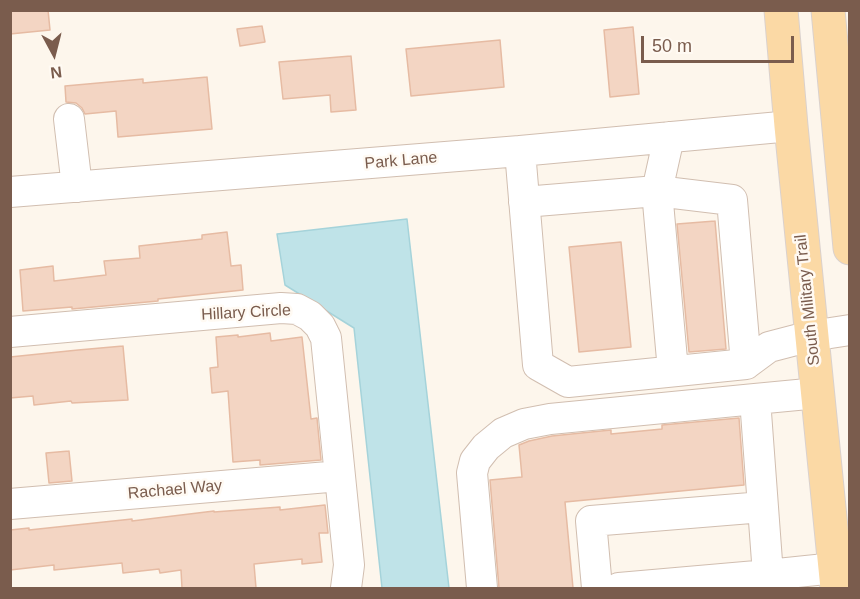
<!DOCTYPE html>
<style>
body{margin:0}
#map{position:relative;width:860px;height:599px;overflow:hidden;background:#fdf6ec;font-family:Helvetica,sans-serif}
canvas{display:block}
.frame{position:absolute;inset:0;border:12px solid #7a5c4d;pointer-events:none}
.north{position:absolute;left:24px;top:24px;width:60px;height:60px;-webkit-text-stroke:4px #fffaf3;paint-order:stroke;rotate:173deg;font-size:16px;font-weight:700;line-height:24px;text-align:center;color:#7a5c4d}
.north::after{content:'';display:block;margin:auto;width:21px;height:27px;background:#7a5c4d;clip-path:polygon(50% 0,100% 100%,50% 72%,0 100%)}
.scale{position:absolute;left:641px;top:36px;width:153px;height:27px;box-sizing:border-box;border:3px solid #7a5c4d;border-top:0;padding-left:8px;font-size:18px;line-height:21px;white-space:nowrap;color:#7a5c4d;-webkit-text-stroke:4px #fffaf3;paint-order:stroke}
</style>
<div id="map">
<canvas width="860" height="599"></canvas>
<div class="frame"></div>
<div class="north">N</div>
<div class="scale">50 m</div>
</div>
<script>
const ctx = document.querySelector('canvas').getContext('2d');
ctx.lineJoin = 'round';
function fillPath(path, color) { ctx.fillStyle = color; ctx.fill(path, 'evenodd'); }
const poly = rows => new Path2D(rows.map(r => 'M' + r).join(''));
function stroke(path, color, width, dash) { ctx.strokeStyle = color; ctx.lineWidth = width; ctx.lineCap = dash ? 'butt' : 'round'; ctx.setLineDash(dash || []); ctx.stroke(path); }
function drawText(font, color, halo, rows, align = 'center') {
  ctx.font = font + ' Helvetica,sans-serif'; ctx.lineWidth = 5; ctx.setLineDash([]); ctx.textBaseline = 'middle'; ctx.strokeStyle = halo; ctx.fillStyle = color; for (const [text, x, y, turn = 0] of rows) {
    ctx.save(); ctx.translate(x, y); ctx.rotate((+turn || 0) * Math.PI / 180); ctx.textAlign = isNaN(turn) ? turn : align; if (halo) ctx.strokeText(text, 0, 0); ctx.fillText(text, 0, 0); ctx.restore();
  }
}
const water = poly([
 [407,219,449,588,382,588,354,328,285,285,277,234,407,219]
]);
fillPath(water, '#bfe3e8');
stroke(water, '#a5d3da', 1.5);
const building = poly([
 [10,10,48,10,50,30,10,34,10,10],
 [262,26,265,42,240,46,237,29,262,26],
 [633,27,639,94,610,97,604,30,633,27],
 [500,40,504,87,411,96,406,49,500,40],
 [351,56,356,110,331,112,330,95,283,99,279,62,351,56],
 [207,77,212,129,118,137,116,111,85,114,82,108,76,103,66,102,65,86,143,79,143,83,207,77],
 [715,221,726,349,689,352,677,224,715,221],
 [227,232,231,266,241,265,243,290,158,299,158,301,72,309,72,307,23,311,20,270,53,266,54,281,106,275,104,261,140,258,139,246,202,239,202,235,227,232],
 [621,242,631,347,579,352,569,247,621,242],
 [270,333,271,341,302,337,311,419,317,418,321,460,260,465,260,460,233,462,228,391,212,393,210,368,218,367,216,337,238,335,238,337,270,333],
 [123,346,128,400,72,403,71,401,34,405,33,396,10,398,10,357,78,350,123,346],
 [739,418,744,485,565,502,573,588,499,588,490,480,522,477,519,445,529,441,552,436,611,430,611,434,662,429,662,425,739,418],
 [69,451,72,481,49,483,46,453,69,451],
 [325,505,328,533,319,533,322,562,302,564,302,559,254,564,256,588,182,588,181,570,160,573,159,569,123,573,122,563,54,570,54,565,10,570,10,530,29,528,29,530,132,519,132,521,214,511,214,512,280,507,280,510,325,505]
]);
fillPath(building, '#f3d5c3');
stroke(building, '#e6bba3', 1.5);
const minor = poly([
 [69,119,77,187],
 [669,137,657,191,673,371],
 [520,151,538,365,568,382,746,364,769,347,811,336,850,330],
 [10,192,520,151,791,126],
 [524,202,657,191,732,200,746,364],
 [10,332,281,308,297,309,310,316,320,326,326,338,349,565,346,588],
 [818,393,755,399,768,575,835,568],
 [10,504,340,476],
 [482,588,472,473,475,461,486,447,503,433,524,424,550,419,755,399],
 [597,588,591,521,763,507],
 [619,588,768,575,770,588]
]);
const major = poly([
 [781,10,791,126,837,588],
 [828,10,850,248]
]);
stroke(minor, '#d1beb0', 32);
stroke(major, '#dad1cd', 35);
stroke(minor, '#fff', 30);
stroke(major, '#fbd9a5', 33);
drawText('16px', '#7a5c4d', '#fffaf3', [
 ["Park Lane",401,161,-5],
 ["South Military Trail",808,300,-96],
 ["Hillary Circle",246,313,-3],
 ["Rachael Way",175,490,-5]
]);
</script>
